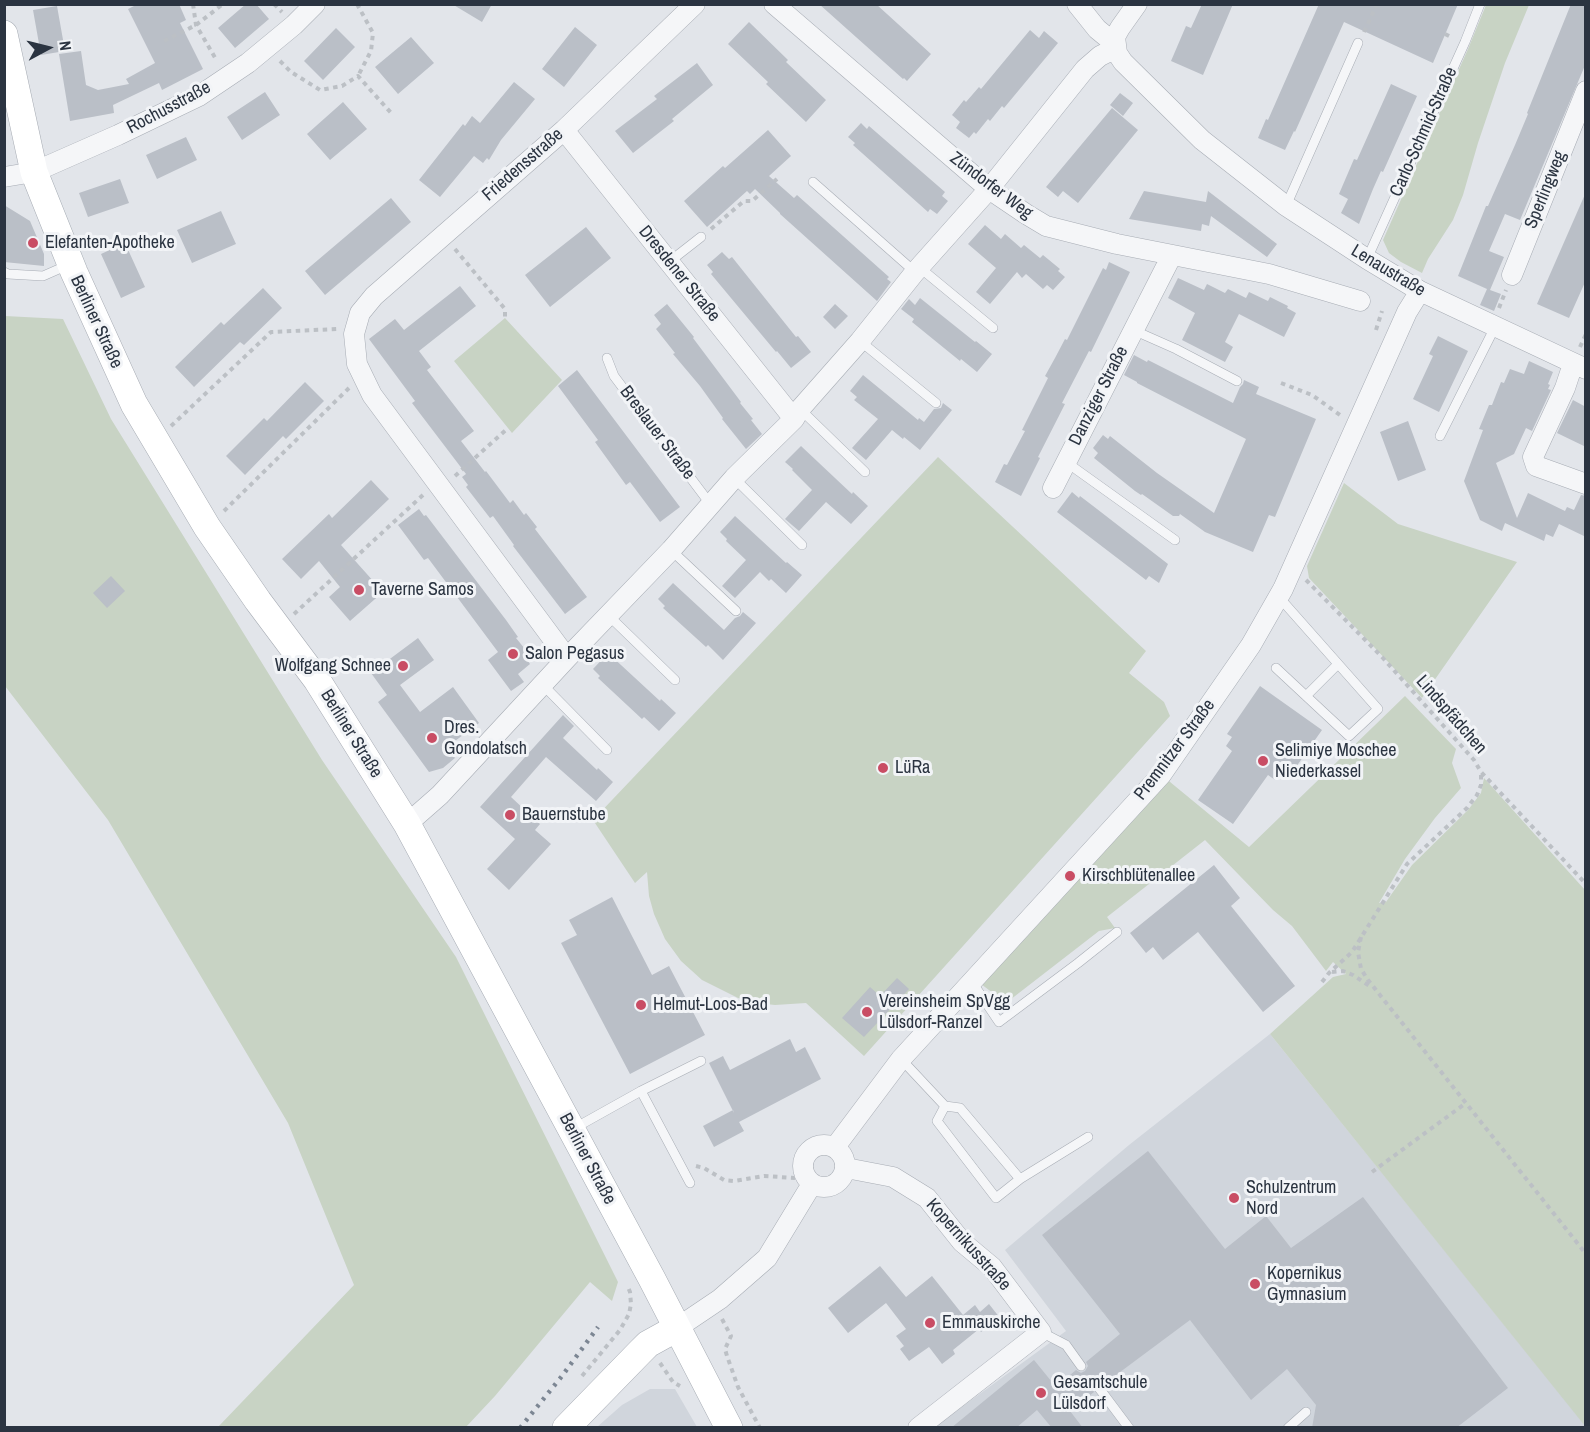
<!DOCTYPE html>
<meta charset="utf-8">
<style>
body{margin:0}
#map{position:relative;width:1590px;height:1432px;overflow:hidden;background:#e2e5ea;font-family:"Archivo Narrow",sans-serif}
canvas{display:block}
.frame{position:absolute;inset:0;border:6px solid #2b3441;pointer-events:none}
.north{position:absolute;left:18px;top:18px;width:60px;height:60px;-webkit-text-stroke:4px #f2f4f7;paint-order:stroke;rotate:83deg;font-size:16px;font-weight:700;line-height:24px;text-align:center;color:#2b3441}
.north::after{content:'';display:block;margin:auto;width:21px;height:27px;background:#2b3441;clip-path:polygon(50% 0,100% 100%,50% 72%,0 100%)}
</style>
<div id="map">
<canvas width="1590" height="1432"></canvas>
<div class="frame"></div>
<div class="north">N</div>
</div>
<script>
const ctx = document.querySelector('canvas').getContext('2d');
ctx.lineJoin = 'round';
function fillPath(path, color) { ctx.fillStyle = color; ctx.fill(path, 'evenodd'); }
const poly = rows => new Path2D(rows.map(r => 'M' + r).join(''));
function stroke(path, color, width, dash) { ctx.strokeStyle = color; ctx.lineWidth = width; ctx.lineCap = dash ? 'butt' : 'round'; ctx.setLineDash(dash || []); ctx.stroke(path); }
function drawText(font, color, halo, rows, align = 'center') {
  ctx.font = font + ' "Archivo Narrow",sans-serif'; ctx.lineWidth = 6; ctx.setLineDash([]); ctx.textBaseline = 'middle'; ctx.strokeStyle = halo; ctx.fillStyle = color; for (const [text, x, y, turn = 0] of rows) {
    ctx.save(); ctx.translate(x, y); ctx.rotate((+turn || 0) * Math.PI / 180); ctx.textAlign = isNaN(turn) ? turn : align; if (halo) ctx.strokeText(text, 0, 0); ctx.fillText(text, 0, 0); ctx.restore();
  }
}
fillPath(poly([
 [1270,1034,1586,1426,1585,1428,933,1428,1066,1331,1005,1250,1129,1145],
 [650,1389,675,1389,697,1427,597,1427,622,1405]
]), '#d0d5dc');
fillPath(poly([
 [1486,5,1529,5,1505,63,1478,143,1463,195,1453,220,1428,259,1422,273,1401,262,1389,253,1383,240,1468,49],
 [5,316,63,319,111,419,322,760,456,957,618,1282,612,1301,590,1282,495,1396,466,1427,218,1427,354,1285,288,1123,108,820,5,686],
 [505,318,562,380,512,433,454,361],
 [938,457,1146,651,1129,673,1164,702,1170,716,864,1056,806,1003,775,1005,757,1003,738,998,702,980,681,961,665,939,654,914,649,896,647,872,635,883,593,820],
 [1344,483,1398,524,1517,562,1422,698,1309,578,1307,566],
 [1405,696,1456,749,1452,763,1461,788,1435,818,1405,859,1379,903,1386,902,1412,865,1468,810,1481,793,1484,778,1585,890,1585,1426,1270,1034,1333,977,1346,974,1333,962,1326,971,1292,926,1273,910,1205,840,1107,917,1115,928,1099,931,1006,1003,981,984,1164,777,1249,847]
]), '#c8d3c4');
fillPath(poly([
 [138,4,179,4,186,20,180,23,203,69,162,90,159,83,113,105,114,113,70,121,59,54,81,51,86,85,98,90,129,84,126,79,155,63,128,9],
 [246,4,256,4,269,19,235,48,218,28],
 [452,4,492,4,482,22],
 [819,4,876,4,931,54,907,81,904,78,903,79],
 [1202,4,1233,4,1203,75,1171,61,1186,26,1191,28],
 [1319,4,1458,4,1433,63,1344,22,1295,132,1294,131,1285,150,1258,138,1266,119,1268,120],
 [1571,4,1586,4,1586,63,1520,220,1505,214,1489,251,1504,257,1490,290,1501,294,1494,311,1480,305,1487,289,1458,276,1486,206,1488,206,1515,145,1528,114,1527,113],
 [57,6,65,51,41,55,33,10],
 [749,22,788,60,786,62,826,100,806,122,766,84,768,82,728,44],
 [575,27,597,45,564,87,542,69],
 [336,28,355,47,323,80,304,61],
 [1030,30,1039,38,1044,31,1058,43,1004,108,1002,106,990,121,988,119,976,134,974,132,969,138,956,128,960,122,952,115,964,100,966,102,979,87,981,89],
 [411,37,434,63,398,94,375,67],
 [697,63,713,85,672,119,674,121,633,153,615,131,657,99,654,96],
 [514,82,535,99,501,140,489,160,487,158,483,163,474,156,440,197,419,180,463,124,465,126,472,116,480,123],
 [1391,84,1417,96,1383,172,1381,171,1373,189,1359,224,1341,213,1348,199,1339,194,1354,159,1357,160],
 [265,92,280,115,242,140,227,117],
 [1120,93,1133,103,1123,116,1110,105],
 [343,102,367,129,330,160,307,134],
 [1112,108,1138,130,1078,203,1063,191,1058,197,1046,187],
 [861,123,867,129,869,126,945,192,942,196,948,201,937,214,930,209,928,212,853,145,855,143,848,137],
 [768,130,791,156,769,176,794,198,797,195,889,277,887,279,891,282,877,301,780,214,780,213,755,189,750,194,747,191,707,227,684,201,723,166,725,168],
 [186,137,197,160,157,179,146,155],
 [120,179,129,203,88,217,79,193],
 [1144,191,1206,202,1208,191,1277,244,1267,257,1211,216,1209,226,1202,224,1201,231,1129,219],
 [1586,192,1586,280,1569,318,1537,304],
 [391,198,411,222,325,295,305,271],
 [4,205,30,221,44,254,44,266,4,262],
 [221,211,236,244,192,263,177,230],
 [985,225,1001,239,1005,234,1021,248,1024,245,1040,258,1043,255,1060,269,1058,271,1065,277,1053,290,1047,285,1043,289,1026,274,1022,278,1017,272,990,304,976,292,996,268,968,244],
 [586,227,611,258,550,307,525,275],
 [125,243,145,287,121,298,101,254],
 [722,252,729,259,732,257,796,337,798,336,811,352,791,368,777,351,776,352,711,274,713,272,707,265],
 [1109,262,1130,272,1091,352,1089,351,1062,403,1065,404,1038,457,1040,458,1021,496,995,482,1004,464,1007,465,1025,431,1022,430,1048,378,1045,376,1055,358,1065,339,1067,340,1103,268,1106,270],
 [1178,278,1204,290,1207,284,1225,293,1228,289,1246,298,1249,292,1268,301,1270,297,1288,306,1287,308,1296,313,1284,337,1239,314,1225,342,1233,347,1225,362,1182,340,1195,313,1168,298],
 [460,286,476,306,419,351,431,367,427,370,474,431,461,441,485,472,486,471,510,503,513,500,524,515,526,513,537,527,535,529,587,597,565,614,513,546,514,545,493,516,490,518,466,487,468,485,462,477,466,474,412,403,415,401,369,339,395,319,404,330],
 [263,288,282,308,244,345,240,342,194,387,175,367,221,322,224,325],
 [920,298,975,342,976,341,992,354,977,372,961,359,960,361,912,322,914,319,901,309,909,299,915,305],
 [667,304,694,337,693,338,741,402,740,403,753,419,751,420,762,434,746,449,722,419,723,418,700,386,673,354,675,353,656,329,661,324,654,315],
 [835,304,848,316,835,329,823,317],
 [1438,336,1468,351,1439,412,1413,399,1433,356,1429,354],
 [1134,355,1147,362,1148,360,1233,403,1240,387,1243,384,1244,380,1259,387,1256,394,1316,419,1275,517,1269,515,1253,552,1205,532,1180,514,1179,516,1173,516,1142,494,1141,495,1135,491,1094,458,1098,453,1093,448,1103,435,1108,439,1110,436,1157,473,1214,513,1246,439,1137,383,1137,382,1124,375],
 [1529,361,1553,372,1548,384,1550,385,1548,389,1551,390,1532,431,1526,428,1514,454,1496,463,1517,518,1528,493,1565,511,1567,507,1574,510,1581,495,1586,496,1586,537,1559,524,1553,537,1546,534,1544,541,1505,523,1502,531,1480,520,1464,481,1483,430,1479,429,1489,405,1492,405,1501,382,1504,383,1510,369,1524,374],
 [577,370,680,507,660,522,630,482,626,485,595,442,598,440,558,386],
 [863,375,918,420,919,418,924,422,934,409,941,408,943,403,952,410,920,450,904,437,903,439,892,430,866,460,852,448,878,419,854,400,857,397,850,391],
 [305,382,324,401,286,439,283,436,245,475,226,456,264,418,267,421],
 [1573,400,1586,407,1586,447,1557,433],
 [1408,421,1426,470,1398,481,1380,432],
 [801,446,852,494,853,492,868,506,851,524,826,502,799,531,785,519,812,490,792,470,793,469,785,462],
 [371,480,389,499,341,545,383,592,350,621,329,597,340,587,319,561,301,579,282,559,329,514,332,518],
 [1072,492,1079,498,1080,496,1097,509,1168,564,1159,583,1149,576,1146,580,1057,512],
 [419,509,424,516,426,515,506,620,518,637,516,638,529,654,525,657,530,664,518,674,524,682,511,691,488,660,498,652,428,558,424,560,398,525],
 [735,516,786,563,787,562,802,575,786,593,771,579,769,581,760,572,735,598,722,586,746,560,726,541,727,539,720,532],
 [111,576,125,591,107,608,93,593],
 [673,583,724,630,735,618,740,616,743,612,756,623,723,660,708,645,706,647,663,608,665,606,658,599],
 [418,638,434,660,400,685,420,712,453,687,479,723,447,747,455,758,443,768,429,772,378,702,387,695,371,673],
 [608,653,660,701,661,699,676,713,659,731,644,717,642,719,598,678,600,676,593,669],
 [1260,686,1322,730,1289,777,1281,772,1275,780,1268,775,1233,824,1198,800,1232,751,1226,746,1232,737,1227,734],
 [563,715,574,726,563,738,597,770,598,768,613,782,596,801,546,757,511,797,540,824,535,830,551,844,509,890,487,869,515,839,480,807],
 [1214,865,1240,898,1231,906,1295,986,1263,1012,1198,932,1163,960,1153,947,1146,953,1130,933],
 [612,897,652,975,669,966,705,1035,630,1074,561,943,577,935,569,920],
 [897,978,909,989,864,1037,842,1018,870,987,880,996],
 [790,1039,796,1052,805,1047,821,1079,739,1122,744,1131,714,1147,703,1126,733,1110,734,1113,709,1063,723,1056,730,1070],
 [1148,1151,1225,1249,1266,1216,1291,1248,1363,1197,1508,1388,1456,1428,1312,1428,1316,1405,1287,1369,1251,1400,1190,1320,1104,1384,1099,1381,1095,1383,1092,1388,1094,1392,1070,1411,1083,1428,1052,1428,1037,1410,1016,1428,951,1428,1034,1360,1056,1387,1076,1370,1081,1373,1085,1371,1088,1366,1086,1362,1120,1334,1042,1235],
 [880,1266,906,1297,932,1276,963,1315,975,1305,980,1312,989,1304,1000,1318,981,1332,979,1329,953,1350,955,1354,942,1364,929,1347,909,1361,900,1349,904,1346,896,1336,906,1329,886,1303,848,1333,828,1308]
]), '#babfc7');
const lane = poly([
 [813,182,915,272],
 [1286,206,1358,43],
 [1367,259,1465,42,1480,4],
 [669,262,701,237],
 [919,267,993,328],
 [4,272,8,274,43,276,68,265],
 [1133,330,1176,349,1237,381],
 [860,341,936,403],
 [607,358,614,376,711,505],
 [800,409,865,472],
 [1440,436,1495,327],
 [1066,462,1175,540],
 [734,478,802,545],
 [671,550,736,611],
 [609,616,675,680],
 [1276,668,1349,736,1378,709,1278,596],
 [543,685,607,750],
 [1306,696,1338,664],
 [972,982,999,1022,1078,963,1117,932],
 [901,1059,945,1106,937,1121,996,1198,1020,1179,960,1108,945,1106],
 [641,1091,690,1183],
 [573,1129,641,1091,701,1061],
 [1020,1179,1088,1137],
 [1041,1332,1066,1345,1081,1366],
 [1099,1388,1129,1428],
 [1288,1428,1306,1412]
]);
const street = poly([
 [774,4,989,189,1026,214,1046,226,1117,244,1269,274,1360,301],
 [1077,4,1097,29,1108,38,1115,41],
 [1137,4,1120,28,1115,37,1117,53,1123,62,1202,140,1286,206,1367,259,1420,291,1586,369],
 [564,130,794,419],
 [4,177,34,172,118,135,199,96,248,63,294,25,315,4],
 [1512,275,1586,91],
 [1573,364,1565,388,1533,457,1536,466,1586,484],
 [1053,488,1172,255],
 [567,658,372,395,357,364,354,334,360,313,374,296,564,130,695,4],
 [407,824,440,795,567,658,671,550,734,478,794,419,800,409,860,341,915,272,989,189,1085,69,1100,56,1116,48],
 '803 1166a21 21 0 1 1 42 0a21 21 0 1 1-42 0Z',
 [835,1147,901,1059,1161,775,1251,645,1283,589,1407,312,1420,291],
 [846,1168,893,1177,927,1198,962,1242,992,1267,1041,1332,918,1428],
 [677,1328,720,1299,767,1258,812,1184]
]);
const secondary = poly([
 [4,34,34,172,74,272,134,404,207,527,258,601,317,680,407,824,652,1279,729,1428],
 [566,1428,640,1352,648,1344,677,1328]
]);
stroke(lane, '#a7acb4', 10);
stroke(street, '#a7acb4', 21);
stroke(secondary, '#a7acb4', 28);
stroke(poly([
 [193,4,196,25,217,61],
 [274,4,282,12],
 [357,4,373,33,371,51,358,76],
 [1364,32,1377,4],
 [1445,34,1453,38],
 [164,41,196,25,223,4],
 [280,61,291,72,320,90,342,86,358,76,392,114],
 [711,229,744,201,752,201,777,179],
 [455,249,505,309,505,318],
 [1499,308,1506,290],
 [1376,330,1382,311],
 [1580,347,1586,334],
 [1281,383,1312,395,1340,415],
 [171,426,271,332,337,329],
 [455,476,508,428],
 [224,511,349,388],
 [1306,580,1382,657,1474,760,1481,772,1586,884],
 [294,614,423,495],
 [1361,937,1358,952,1361,969,1368,980,1586,1254],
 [1332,972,1343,971,1353,975,1371,987],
 [1322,982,1329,973,1352,952,1407,864,1467,808,1477,795,1481,785,1481,772],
 [696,1166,704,1168,724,1180,734,1181,764,1176,795,1178],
 [1372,1172,1466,1103],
 [722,1319,731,1336,725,1349,727,1356,738,1387,760,1428],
 [660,1363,673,1382,680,1386],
 [582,1376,620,1330,629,1314,631,1304,630,1292,628,1287]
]), '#bcc0c5', 4, [4.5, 4.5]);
stroke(lane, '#f5f6f8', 9);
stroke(street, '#f5f6f8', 20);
stroke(secondary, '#fff', 27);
stroke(poly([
 [520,1428,562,1376,598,1327]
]), '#7c8693', 4.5, [3, 6]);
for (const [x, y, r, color] of [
 [33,243,6,"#c94d64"],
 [359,590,6,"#c94d64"],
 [513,654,6,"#c94d64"],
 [403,666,6,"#c94d64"],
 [432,738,6,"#c94d64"],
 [1263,761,6,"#c94d64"],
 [883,768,6,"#c94d64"],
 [510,815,6,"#c94d64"],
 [1070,876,6,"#c94d64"],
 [641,1005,6,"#c94d64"],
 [867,1012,6,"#c94d64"],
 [1234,1198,6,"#c94d64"],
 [1255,1284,6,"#c94d64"],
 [930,1323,6,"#c94d64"],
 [1041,1393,6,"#c94d64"]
]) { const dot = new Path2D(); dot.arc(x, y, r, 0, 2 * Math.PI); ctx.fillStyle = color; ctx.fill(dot); stroke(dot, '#f2f4f7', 2); }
drawText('18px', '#2b3441', '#f2f4f7', [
 ["Rochusstraße",169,108,-28],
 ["Carlo-Schmid-Straße",1424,132,-66],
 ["Friedensstraße",523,165,-41],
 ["Zündorfer Weg",991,186,37],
 ["Sperlingweg",1546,190,-68],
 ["Lenaustraße",1388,271,31],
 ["Dresdener Straße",679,274,51],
 ["Berliner Straße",96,322,65],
 ["Danziger Straße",1099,396,-63],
 ["Breslauer Straße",657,433,53],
 ["Lindspfädchen",1451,715,49],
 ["Berliner Straße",351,734,58],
 ["Premnitzer Straße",1175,750,-53],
 ["Berliner Straße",587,1159,62],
 ["Kopernikusstraße",968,1245,48]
]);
drawText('18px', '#2b3441', '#f2f4f7', [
 ["Elefanten-Apotheke",45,243],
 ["Taverne Samos",371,590],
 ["Salon Pegasus",525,654],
 ["Wolfgang Schnee",391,666,"right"],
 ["Dres.",444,728],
 ["Gondolatsch",444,749],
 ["Selimiye Moschee",1275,751],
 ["Niederkassel",1275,772],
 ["LüRa",895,768],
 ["Bauernstube",522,815],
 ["Kirschblütenallee",1082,876],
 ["Vereinsheim SpVgg",879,1002],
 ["Lülsdorf-Ranzel",879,1023],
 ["Helmut-Loos-Bad",653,1005],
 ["Schulzentrum",1246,1188],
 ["Nord",1246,1209],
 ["Kopernikus",1267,1274],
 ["Gymnasium",1267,1295],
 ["Emmauskirche",942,1323],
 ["Gesamtschule",1053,1383],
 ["Lülsdorf",1053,1404]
], 'left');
</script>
